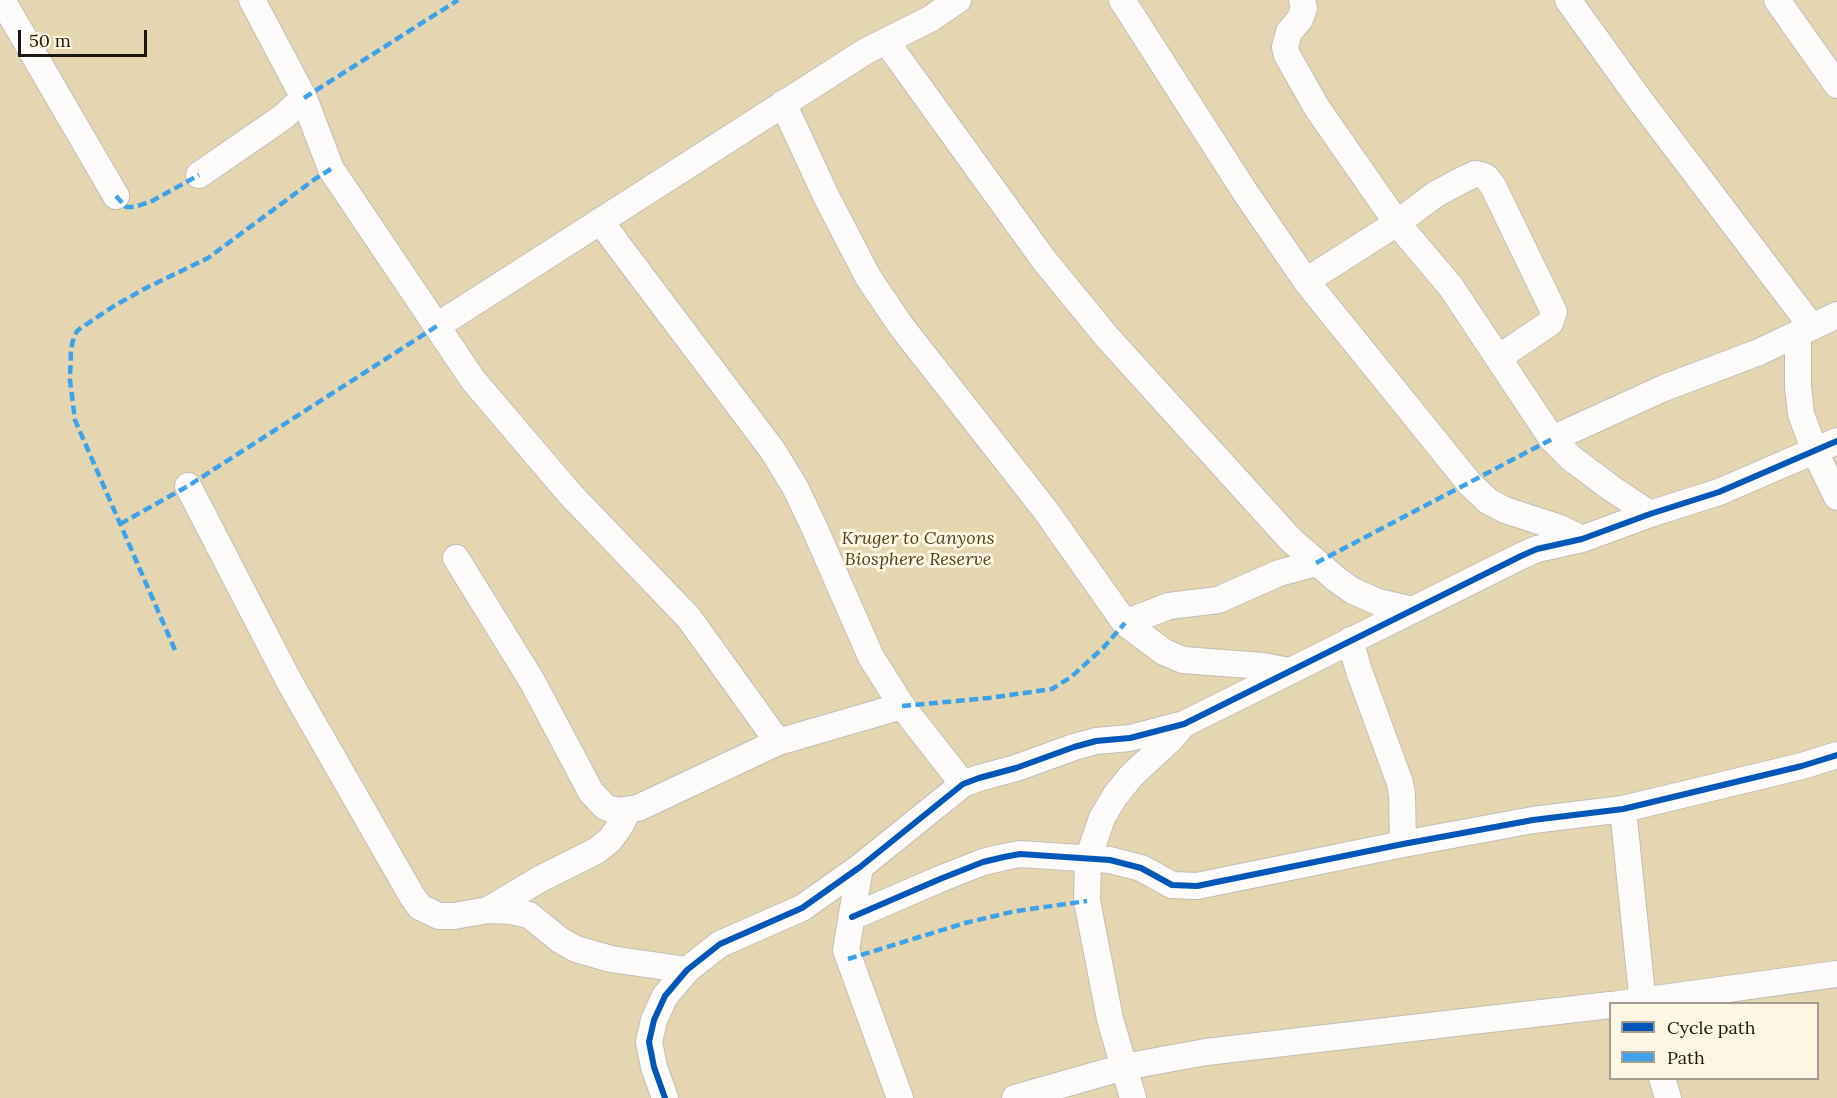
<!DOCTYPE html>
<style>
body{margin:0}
#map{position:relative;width:1837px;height:1098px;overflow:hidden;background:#eae6db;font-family:Lora,serif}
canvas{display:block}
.legend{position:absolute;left:1609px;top:1002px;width:210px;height:78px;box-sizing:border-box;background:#fdf6e2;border:2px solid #a29d8e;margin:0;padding:8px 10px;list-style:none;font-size:18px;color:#1a1811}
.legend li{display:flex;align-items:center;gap:12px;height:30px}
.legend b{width:30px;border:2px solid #a29d8e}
.scale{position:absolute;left:18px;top:30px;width:129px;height:27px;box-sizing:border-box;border:3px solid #1a1811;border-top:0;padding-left:8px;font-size:18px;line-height:21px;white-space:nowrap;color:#1a1811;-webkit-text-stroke:4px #fdf6e2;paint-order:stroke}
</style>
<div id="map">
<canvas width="1837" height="1098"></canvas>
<ul class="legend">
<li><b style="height:8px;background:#0057b8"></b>Cycle path</li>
<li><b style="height:8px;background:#3da2ea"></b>Path</li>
</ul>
<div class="scale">50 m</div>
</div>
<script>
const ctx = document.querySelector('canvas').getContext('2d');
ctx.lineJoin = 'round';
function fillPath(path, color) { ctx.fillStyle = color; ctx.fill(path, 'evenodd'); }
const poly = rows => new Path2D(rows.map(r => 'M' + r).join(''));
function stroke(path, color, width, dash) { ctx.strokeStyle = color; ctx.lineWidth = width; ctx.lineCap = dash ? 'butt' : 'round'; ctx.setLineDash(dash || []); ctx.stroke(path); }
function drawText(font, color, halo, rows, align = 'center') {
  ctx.font = font + ' Lora,serif'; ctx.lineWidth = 6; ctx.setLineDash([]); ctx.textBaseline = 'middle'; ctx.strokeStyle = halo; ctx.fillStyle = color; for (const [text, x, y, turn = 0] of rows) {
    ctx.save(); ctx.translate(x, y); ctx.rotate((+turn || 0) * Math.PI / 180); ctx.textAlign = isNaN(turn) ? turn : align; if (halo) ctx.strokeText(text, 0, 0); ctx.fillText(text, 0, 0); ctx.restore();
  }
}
fillPath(poly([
 [0,0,1837,0,1837,1098,0,1098],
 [1610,1004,1818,1004,1818,1078,1610,1078]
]), '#e3d6b0');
const minor = poly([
 [2,0,116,196],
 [252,0,304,98,331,169,473,380,570,494,689,618,778,742],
 [1122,0,1245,192,1306,281,1470,484,1488,501,1505,510,1560,528,1582,539],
 [1302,0,1304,8,1300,19,1289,32,1285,47,1287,55,1317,108,1397,223,1451,287,1552,439,1571,458,1611,488,1650,514],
 [1568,0,1640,100,1812,327],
 [1777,0,1837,85],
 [886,41,1044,260,1107,337,1291,540,1336,579,1353,591,1378,602,1412,610],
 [783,103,826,196,868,277,901,326,1046,511,1125,623,1164,652,1183,660,1263,666,1289,671],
 [199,175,283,117,304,98],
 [600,221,773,451,795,487,814,527,871,657,902,706,963,784],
 [1306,281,1397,223,1436,194,1464,179,1475,174,1481,175,1486,177,1493,186,1554,312,1550,323,1498,358],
 [437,326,866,51,930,19,958,0],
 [1798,335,1798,387,1801,414,1815,452,1837,497],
 [1552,439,1664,388,1759,352,1837,315],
 [188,486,290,683,412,896,420,907,439,916,454,916,488,910,511,911,529,915,560,940,576,949,611,959,687,970],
 [456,558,532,681,591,792,605,807,617,811,638,808,778,742,902,706],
 [1125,623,1169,606,1218,600,1279,573,1316,563],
 [1350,640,1359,671,1400,783,1402,795,1403,844],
 [1623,809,1643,1004],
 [860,867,846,950,900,1098],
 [488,910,540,879,596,851,610,840,620,826,628,811],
 [852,917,940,879,983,862,1004,857,1020,854,1110,860,1141,868,1172,885,1197,886,1403,844,1533,820,1623,809,1802,766,1837,755],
 [1619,1004,1837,974],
 [1662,1078,1668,1098],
 [665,1098,654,1067,649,1042,654,1020,665,996,687,970,720,944,802,908,860,867,963,784,979,778,1016,768,1074,747,1096,741,1130,738,1184,724,1521,556,1537,549,1582,539,1650,514,1719,492,1837,441],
 [1015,1098,1124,1067,1206,1052,1610,1005],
 [1133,1098,1110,1019,1087,901,1088,859,1102,818,1115,796,1132,775,1170,740,1182,726]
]);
stroke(minor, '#c1beb6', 28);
stroke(minor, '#fcfbfa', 26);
stroke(poly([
 [304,98,458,0],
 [116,196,126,207,135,207,152,201,199,175],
 [120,524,188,486,437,326],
 [1316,563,1552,439],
 [175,650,75,420,70,380,71,349,74,336,78,330,114,306,146,288,208,258,315,179,331,169],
 [902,706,989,698,1052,689,1071,677,1103,648,1125,623],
 [848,959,965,923,1016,911,1087,901]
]), '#3da2ea', 4.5, [9, 4.5]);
stroke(poly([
 [852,917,940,879,983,862,1004,857,1020,854,1110,860,1141,868,1172,885,1197,886,1403,844,1533,820,1623,809,1802,766,1837,755],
 [665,1098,654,1067,649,1042,654,1020,665,996,687,970,720,944,802,908,860,867,963,784,979,778,1016,768,1074,747,1096,741,1130,738,1184,724,1521,556,1537,549,1582,539,1650,514,1719,492,1837,441]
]), '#0057b8', 6);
drawText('italic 18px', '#4e411d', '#fdf6e2', [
 ["Kruger to Canyons",918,539],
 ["Biosphere Reserve",918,560]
]);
</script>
